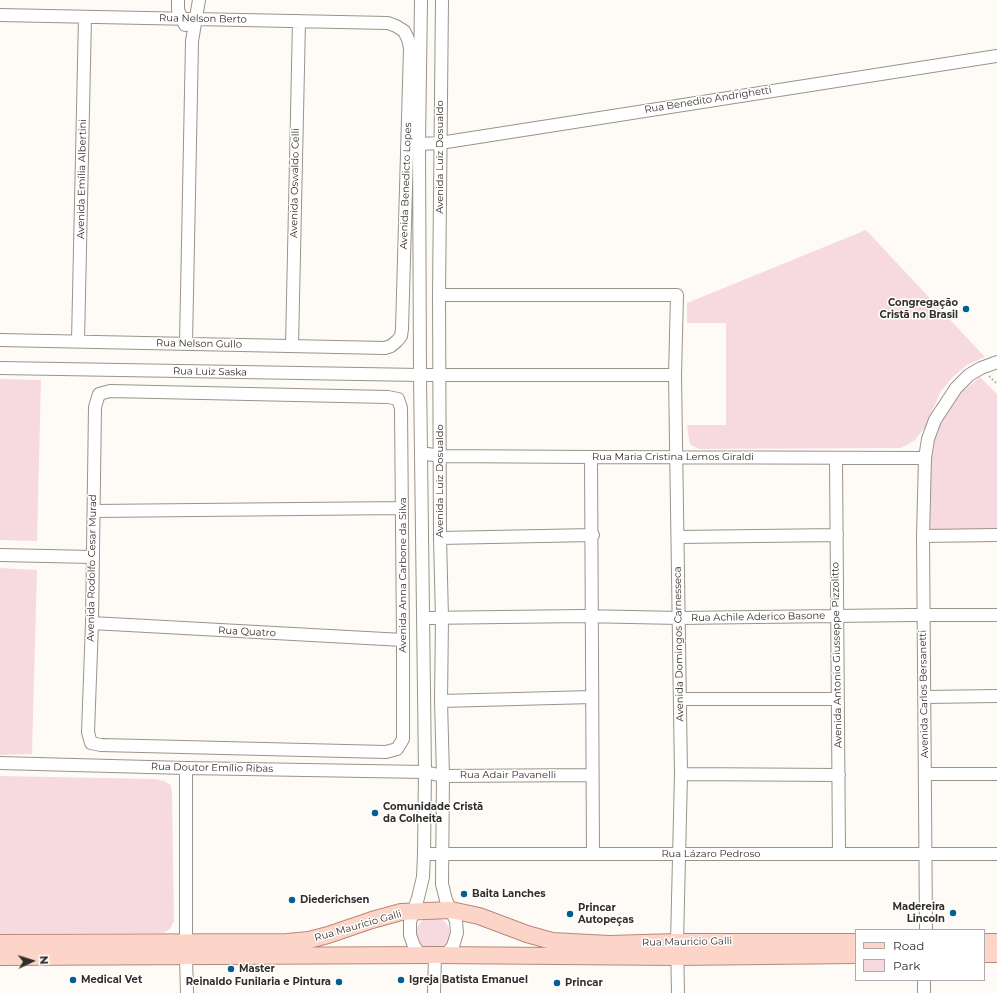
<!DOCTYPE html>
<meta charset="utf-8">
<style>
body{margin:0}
#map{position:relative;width:997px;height:993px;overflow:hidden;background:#fefbf7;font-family:Montserrat,sans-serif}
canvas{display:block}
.legend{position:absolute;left:855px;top:929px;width:130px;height:52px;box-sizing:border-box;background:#fff;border:1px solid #adacaa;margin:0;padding:5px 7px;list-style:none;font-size:12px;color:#322f2b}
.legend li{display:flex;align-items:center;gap:8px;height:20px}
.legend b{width:20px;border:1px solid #adacaa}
.north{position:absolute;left:12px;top:941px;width:40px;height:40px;-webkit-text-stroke:3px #fff;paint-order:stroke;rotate:86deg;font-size:11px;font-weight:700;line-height:16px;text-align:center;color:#322f2b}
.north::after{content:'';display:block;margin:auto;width:14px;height:18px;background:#322f2b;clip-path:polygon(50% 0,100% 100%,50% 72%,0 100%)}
</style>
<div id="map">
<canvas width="997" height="993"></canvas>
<ul class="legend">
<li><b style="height:5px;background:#fdd5c8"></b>Road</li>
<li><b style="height:11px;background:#f7dadf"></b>Park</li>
</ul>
<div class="north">N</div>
</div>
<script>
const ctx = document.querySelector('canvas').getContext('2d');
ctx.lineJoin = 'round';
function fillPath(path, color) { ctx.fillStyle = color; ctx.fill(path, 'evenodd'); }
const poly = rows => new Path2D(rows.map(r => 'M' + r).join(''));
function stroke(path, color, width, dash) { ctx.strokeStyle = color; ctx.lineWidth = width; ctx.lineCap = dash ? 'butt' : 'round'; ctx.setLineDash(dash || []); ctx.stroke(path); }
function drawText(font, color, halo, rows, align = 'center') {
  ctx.font = font + ' Montserrat,sans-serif'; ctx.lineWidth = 3; ctx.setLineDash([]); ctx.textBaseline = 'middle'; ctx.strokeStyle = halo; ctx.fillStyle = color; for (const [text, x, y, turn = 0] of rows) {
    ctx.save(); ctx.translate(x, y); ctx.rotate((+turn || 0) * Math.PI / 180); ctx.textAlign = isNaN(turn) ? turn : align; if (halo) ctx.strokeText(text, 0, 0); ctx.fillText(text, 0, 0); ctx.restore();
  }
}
fillPath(poly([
 [866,230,985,357,967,365,953,377,941,391,925,427,915,440,907,445,900,448,699,449,691,445,689,440,687,425,726,425,726,323,687,323,687,303],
 [980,377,997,394,997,530,927,531,930,450,935,432,947,410,960,393],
 [0,379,41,380,37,541,0,540],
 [0,568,37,570,32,754,0,755],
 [0,776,155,779,164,781,171,785,172,793,174,921,170,929,163,933,0,934],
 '416 934a17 17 0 1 1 34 0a17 17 0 1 1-34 0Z'
]), '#f7dadf');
const minor = poly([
 [178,0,178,10,185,25],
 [421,0,419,144,420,375,425,772,424,854,423,877,418,898,410,922,410,935,414,946,421,956],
 [442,0,439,295,440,538,442,618,441,701,443,776,442,884,446,900,456,921,457,933,453,946,446,955],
 [0,15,388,23,396,26,404,31,408,39,410,48,402,329,401,336,397,341,391,346,385,348,0,340],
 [419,144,440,143,997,56],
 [439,295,677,295,675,375,681,774,677,942,678,993],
 [78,341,85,17],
 [186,344,192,41,199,0],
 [292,346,299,21],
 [0,368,420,375,675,375],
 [110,391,388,397,398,399,401,408,403,640,403,739,397,749,386,752,101,745,91,743,88,732,92,623,95,407,99,394,110,391],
 [421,453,440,456,591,457,925,458],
 [591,457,593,854],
 [836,458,839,853],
 [94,511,402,508],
 [923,536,997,535],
 [678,537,837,535],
 [440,538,593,535],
 [0,555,93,557],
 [423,618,582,616,679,618,912,615,997,615],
 [92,623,403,640],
 [925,697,997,696],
 [680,699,837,699],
 [441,701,592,697],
 [0,763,186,768,425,772,443,776,592,775],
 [186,768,186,941],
 [681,774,839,775],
 [925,774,997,774],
 [424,854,997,854],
 [926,930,923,536,925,458,928,439,935,420,956,388,969,375,981,368,997,362],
 [186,957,187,993],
 [924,980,924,993],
 [434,993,435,955]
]);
const major = poly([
 [984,942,997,942],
 [0,943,287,942,309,940,328,935,372,920,401,912,451,910,479,916,527,934,552,941,609,944,677,942,856,942],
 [984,954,997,954],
 [0,957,435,955,678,957,856,955]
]);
stroke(minor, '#9a938a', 14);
stroke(major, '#b58979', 18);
stroke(poly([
 [989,376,997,384]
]), '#bdbab6', 2, [2, 2]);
stroke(minor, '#fff', 12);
stroke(major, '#fdd5c8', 16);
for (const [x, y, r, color] of [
 [966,309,4,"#006090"],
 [375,813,4,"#006090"],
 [464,894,4,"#006090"],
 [292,900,4,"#006090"],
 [953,913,4,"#006090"],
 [570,914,4,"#006090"],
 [231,969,4,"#006090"],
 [73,980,4,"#006090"],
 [401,980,4,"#006090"],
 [339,982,4,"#006090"],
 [557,983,4,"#006090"]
]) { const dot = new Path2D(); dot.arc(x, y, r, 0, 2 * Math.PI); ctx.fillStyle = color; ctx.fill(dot); stroke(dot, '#fff', 1.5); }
drawText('10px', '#322f2b', '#fff', [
 ["Rua Nelson Berto",203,19,1],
 ["Rua Benedito Andrighetti",708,100,-9],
 ["Avenida Luiz Dosualdo",440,157,-90],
 ["Avenida Emília Albertini",82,179,-89],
 ["Avenida Oswaldo Celli",295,183,-89],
 ["Avenida Benedicto Lopes",406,186,-88],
 ["Rua Nelson Gullo",199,344,1],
 ["Rua Luiz Saska",210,372,1],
 ["Rua Maria Cristina Lemos Giraldi",673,457],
 ["Avenida Luiz Dosualdo",440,481,-90],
 ["Avenida Rodolfo Cesar Murad",92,568,-89],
 ["Avenida Anna Carbone da Silva",403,575,-90],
 ["Rua Achile Aderico Basone",758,617,-1],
 ["Rua Quatro",247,632,3],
 ["Avenida Domingos Carnesseca",679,644,-91],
 ["Avenida Antonio Giusseppe Pizzolitto",837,655,-91],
 ["Avenida Carlos Bersanetti",924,694,-91],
 ["Rua Doutor Emílio Ribas",212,768,1],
 ["Rua Adair Pavanelli",508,775],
 ["Rua Lázaro Pedroso",711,854],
 ["Rua Mauricio Galli",358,926,-16],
 ["Rua Mauricio Galli",687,942,-1]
]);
drawText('bold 10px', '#322f2b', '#fff', [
 ["Congregação",958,303,"right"],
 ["Cristã no Brasil",958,315,"right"],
 ["Comunidade Cristã",383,807],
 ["da Colheita",383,819],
 ["Baita Lanches",472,894],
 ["Diederichsen",300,900],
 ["Madereira",945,907,"right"],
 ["Lincoln",945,919,"right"],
 ["Princar",578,908],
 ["Autopeças",578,920],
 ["Master",239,969],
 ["Medical Vet",81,980],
 ["Igreja Batista Emanuel",409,980],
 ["Reinaldo Funilaria e Pintura",331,982,"right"],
 ["Princar",565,983]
], 'left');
</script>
